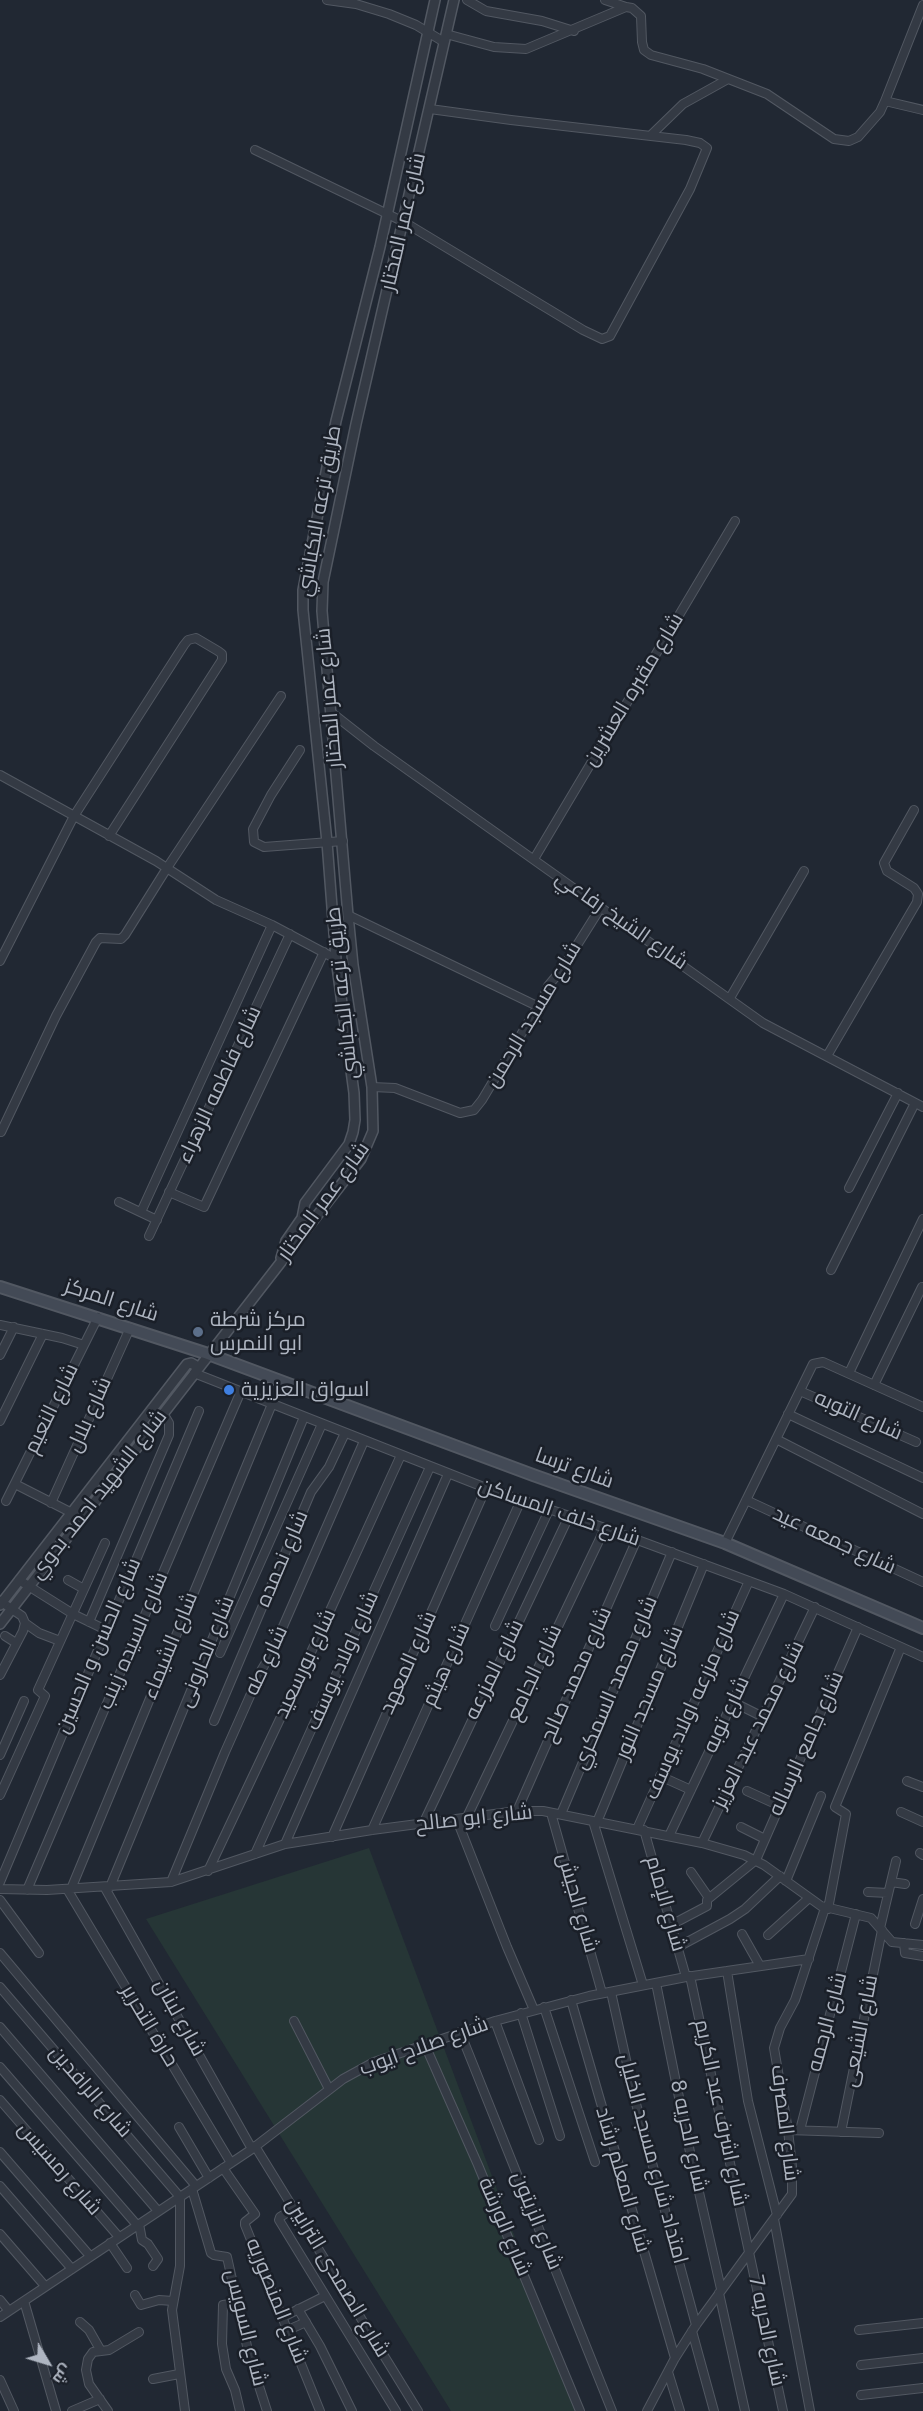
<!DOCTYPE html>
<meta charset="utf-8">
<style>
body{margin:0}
#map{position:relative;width:923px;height:2411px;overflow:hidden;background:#212833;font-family:"DM Sans",Cairo,sans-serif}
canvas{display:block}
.north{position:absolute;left:18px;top:2333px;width:60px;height:60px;-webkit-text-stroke:4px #1a1f28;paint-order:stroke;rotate:128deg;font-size:16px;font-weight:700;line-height:24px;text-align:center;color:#aeb5c1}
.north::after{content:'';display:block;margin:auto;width:21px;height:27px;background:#aeb5c1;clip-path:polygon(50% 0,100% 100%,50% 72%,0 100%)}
</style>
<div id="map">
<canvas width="923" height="2411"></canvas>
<div class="north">ش</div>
</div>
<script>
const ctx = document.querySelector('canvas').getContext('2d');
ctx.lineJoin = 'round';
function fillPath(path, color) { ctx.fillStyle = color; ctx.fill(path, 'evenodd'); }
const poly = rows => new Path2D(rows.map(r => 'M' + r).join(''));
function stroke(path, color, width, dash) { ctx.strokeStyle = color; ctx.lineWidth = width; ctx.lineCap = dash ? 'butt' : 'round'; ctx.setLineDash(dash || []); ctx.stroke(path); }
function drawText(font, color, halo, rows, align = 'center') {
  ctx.font = font + ' "DM Sans",Cairo,sans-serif'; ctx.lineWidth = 5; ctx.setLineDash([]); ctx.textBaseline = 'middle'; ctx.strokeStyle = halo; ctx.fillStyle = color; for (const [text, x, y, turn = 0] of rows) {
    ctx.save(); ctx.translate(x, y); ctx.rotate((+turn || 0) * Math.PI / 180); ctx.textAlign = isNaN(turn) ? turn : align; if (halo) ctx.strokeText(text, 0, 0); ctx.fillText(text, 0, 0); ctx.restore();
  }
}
fillPath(poly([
 [369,1848,580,2411,451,2411,146,1919]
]), '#263636');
const minor = poly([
 [327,0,356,4,389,14,416,25,444,42],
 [467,0,486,11,542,21,574,31],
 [605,0,626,7],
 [446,34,494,47,526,49,626,7,632,8,641,16,642,42,644,50,651,55,703,69,767,94,834,139,849,141,858,137,880,112,885,101,923,110],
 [885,101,923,5],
 [651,135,683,104,728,79],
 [255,150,404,222,583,330,602,339,610,336,690,189,707,148,700,143,686,140,511,120,430,109],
 [332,713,374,746,763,1023,923,1107],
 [300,750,271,795,253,829,254,842,264,847,343,841],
 [0,775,156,861,216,900,272,925,336,959],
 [534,859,735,521],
 [348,915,537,1006],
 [0,961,74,816,184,645,188,640,196,638,218,651,222,654,222,660,109,836],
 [730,998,804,871],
 [827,1056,917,902,918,894,914,888,887,871,884,863,914,810],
 [372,1087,395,1088,460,1113,474,1110,482,1100,544,996,548,986,562,969,601,907],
 [1,1132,56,1016,96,942,100,938,121,939,125,935,167,868,281,696],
 [849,1188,898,1093],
 [169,1192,204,1207,324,952],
 [119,1202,157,1220],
 [141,1212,272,925],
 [149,1236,290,934],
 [831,1270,915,1103],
 [0,1325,62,1338,84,1345],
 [0,1355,14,1327],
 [194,1373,486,1488,605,1528,784,1594,923,1657],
 [849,1373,923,1219],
 [874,1385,922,1287],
 [800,1391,916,1442],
 [788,1414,923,1478],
 [0,1421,43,1334],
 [776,1439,923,1514],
 [15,1484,74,1514],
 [746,1500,923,1582],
 [6,1501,98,1317],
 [51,1503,130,1328],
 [725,1543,813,1364,823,1362,923,1407],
 [19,1580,73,1614,106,1630],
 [68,1580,84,1589],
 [0,1601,22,1616,25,1623,23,1631,0,1675],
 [89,1622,169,1435,169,1423,163,1413],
 [25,1623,39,1633,60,1641],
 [495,1626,549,1510],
 [5,1636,16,1643],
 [220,1653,322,1424],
 [733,1702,763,1717],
 [214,1721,311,1492,329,1467,345,1433],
 [0,1755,24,1701],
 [660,1776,691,1790],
 [907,1781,923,1787],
 [747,1791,780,1806],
 [0,1795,45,1696,38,1690,105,1543],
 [517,1811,637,1539],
 [901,1812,923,1822],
 [551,1813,602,1993],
 [561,1814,672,1552],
 [466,1819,605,1528],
 [457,1820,507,1947,534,2010],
 [593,1821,643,1985],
 [597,1822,704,1564],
 [423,1824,569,1516],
 [741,1827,765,1839],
 [637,1829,749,1581],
 [372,1830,521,1500],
 [644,1830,686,1977],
 [669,1836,784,1594],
 [332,1837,486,1488],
 [702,1843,815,1607],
 [285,1844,448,1474],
 [920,1853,923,1855],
 [255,1854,430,1467],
 [208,1871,297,1683,401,1455],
 [691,1872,709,1898],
 [786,1881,821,1796],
 [0,1882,199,1411],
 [171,1882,225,1752,262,1669,271,1654,364,1441],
 [891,1882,905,1884],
 [110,1887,304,1417],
 [105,1888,252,2149],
 [0,1889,47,1890,171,1882,285,1844,372,1830,517,1811,543,1811,702,1843,744,1855,764,1865,821,1906,871,1918,892,1942,923,1945],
 [67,1889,231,2163],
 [71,1889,272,1404],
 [27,1890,241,1391],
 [868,1892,888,1893],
 [0,1900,39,1953],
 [828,1909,846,1814,835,1807,901,1647],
 [915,1924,923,1899],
 [671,1925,707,1906,707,1900,756,1860,858,1627],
 [880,1928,896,1861],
 [742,1934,760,1966],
 [768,1935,809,1898],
 [904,1943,905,1953,923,1956],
 [678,1947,730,1919,745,1909,780,1876],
 [0,1953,196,2186],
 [727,1971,748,2101,777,2215],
 [690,1976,783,2411],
 [656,1983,691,2157,721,2289],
 [0,1987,180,2197,180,2266,172,2310,185,2411],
 [611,1992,635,2100,696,2325],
 [571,2000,675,2358],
 [544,2007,595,2162],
 [521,2013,560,2136],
 [294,2021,329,2089],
 [495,2021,539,2140],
 [0,2027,158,2211],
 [460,2032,612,2411],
 [425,2045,478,2165,580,2411],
 [0,2067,137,2225],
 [0,2100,119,2237],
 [179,2127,209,2178],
 [788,2130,879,2133],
 [800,2130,856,1914],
 [841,2132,882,1930],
 [255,2146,418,2411],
 [0,2152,90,2256],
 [223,2168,255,2214,245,2222,245,2225,320,2411],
 [0,2186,72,2269],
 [192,2189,211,2253,214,2255,227,2257,249,2355,267,2411],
 [295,2208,280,2217,279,2220,396,2411],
 [774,2219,810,2411],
 [139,2224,142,2240,148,2244,158,2259,153,2266],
 [0,2234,45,2286],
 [110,2243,127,2268],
 [719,2293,745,2411],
 [135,2295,141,2305,159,2300,173,2301],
 [0,2300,9,2311],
 [24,2301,56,2411],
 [237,2303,223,2305,222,2344,226,2369,235,2390,240,2411],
 [298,2309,320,2346,352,2411],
 [0,2317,252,2149,343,2079,374,2062,495,2021,589,1996,686,1977,809,1959],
 [283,2317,325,2296],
 [80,2322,89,2330,101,2351],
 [288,2330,306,2322],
 [859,2330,923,2323],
 [692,2331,714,2411],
 [861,2365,923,2358],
 [668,2372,680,2411],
 [153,2379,179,2374],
 [0,2380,14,2411],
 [861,2395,923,2388],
 [72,2411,100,2399],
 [108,2411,89,2384,86,2370,88,2359,93,2352,109,2350,139,2332],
 [647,2411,675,2358,696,2325,792,2194,792,2167,788,2130,774,2048,780,2028,795,2000,825,1908]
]);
const tertiary = poly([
 [281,1258,286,1241,302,1218,305,1203,349,1144,353,1132,355,1120,354,1093,336,959,327,842,303,610,303,590,336,421,380,247,435,0],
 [0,1605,187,1364,191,1363,198,1367],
 [0,1624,361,1159,373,1131,372,1087,353,965,348,915,322,611,323,582,356,424,454,0]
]);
const secondary = poly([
 [0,1287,208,1354,533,1475,725,1543,923,1628]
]);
stroke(minor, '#525862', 10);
stroke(tertiary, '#525862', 12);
stroke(secondary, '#525862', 14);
stroke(minor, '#343a44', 8);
stroke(tertiary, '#343a44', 9);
stroke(secondary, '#434a56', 10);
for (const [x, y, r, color] of [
 [198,1332,6,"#5c6f8a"],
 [229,1390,6,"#3f7fe0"]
]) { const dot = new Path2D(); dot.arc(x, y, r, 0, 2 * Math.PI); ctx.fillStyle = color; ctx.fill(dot); stroke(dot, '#1a1f28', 2); }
drawText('21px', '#aeb5c1', '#1a1f28', [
 ["شارع عمر المختار",404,222,-77],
 ["طريق ترعه البكباشي",320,511,-80],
 ["شارع مقبره العشرين",634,690,-59],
 ["شارع عمر المختار",330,698,-95],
 ["شارع الشيخ رفاعي",621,921,35],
 ["طريق ترعه البكباشي",343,993,-96],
 ["شارع مسجد الرحمن",534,1015,-59],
 ["شارع فاطمه الزهراء",220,1085,-65],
 ["شارع عمر المختار",324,1202,-54],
 ["شارع المركز",111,1301,18],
 ["شارع النعيم",52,1409,-64],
 ["شارع بلال",90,1415,-66],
 ["شارع التوبه",858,1416,24],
 ["شارع ترسا",574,1469,20],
 ["شارع الشهيد احمد بدوي",99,1495,-52],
 ["شارع خلف المساكن",559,1513,19],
 ["شارع جمعه عيد",834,1541,25],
 ["شارع نحمده",283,1559,-67],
 ["شارع السيده زينب",134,1641,-67],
 ["شارع الحسن و الحسين",99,1646,-67],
 ["شارع الشيماء",171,1646,-68],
 ["شارع الحارونى",207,1652,-68],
 ["شارع طه",267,1661,-65],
 ["شارع اولاد يوسف",343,1661,-66],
 ["شارع المعهد",409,1663,-66],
 ["شارع بورسعيد",306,1664,-65],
 ["شارع هيثم",447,1665,-66],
 ["شارع المزرعه",495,1670,-64],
 ["شارع الجامع",535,1673,-65],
 ["شارع محمد صالح",577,1675,-66],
 ["شارع محمد السمكري",616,1683,-67],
 ["شارع مسجد النور",650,1693,-67],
 ["شارع مزرعه اولاد يوسف",693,1705,-66],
 ["شارع توبه",727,1715,-65],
 ["شارع محمد عبد العزيز",759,1725,-64],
 ["شارع جامع الرساله",807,1744,-66],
 ["شارع ابو صالح",474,1819,-6],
 ["شارع الجيش",577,1903,74],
 ["شارع الإمام",665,1904,74],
 ["شارع لبنان",179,2018,61],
 ["شارع الرحمه",828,2022,-75],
 ["حارة التحرير",149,2026,59],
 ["شارع الشيعى",861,2031,-79],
 ["شارع صلاح ايوب",424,2047,-20],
 ["شارع الرافدين",90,2092,49],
 ["شارع اشرف عبد الكريم",720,2113,78],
 ["شارع المصرف",784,2123,83],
 ["شارع الحريه 8",688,2136,78],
 ["امتداد شارع مسجد الخليل",652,2159,75],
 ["شارع رمسيس",59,2169,49],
 ["شارع المعلم رشاد",622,2180,74],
 ["شارع الزيتون",536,2221,68],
 ["شارع الورشة",504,2227,67],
 ["شارع الصمدى الترابين",337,2278,59],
 ["شارع المنصوريه",276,2301,68],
 ["شارع السويس",245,2328,76],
 ["شارع الحريه 7",766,2331,78]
]);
drawText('21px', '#aeb5c1', '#1a1f28', [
 ["مركز شرطة",210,1320],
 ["ابو النمرس",210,1344],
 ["اسواق العزيزية",241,1390]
], 'left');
</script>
